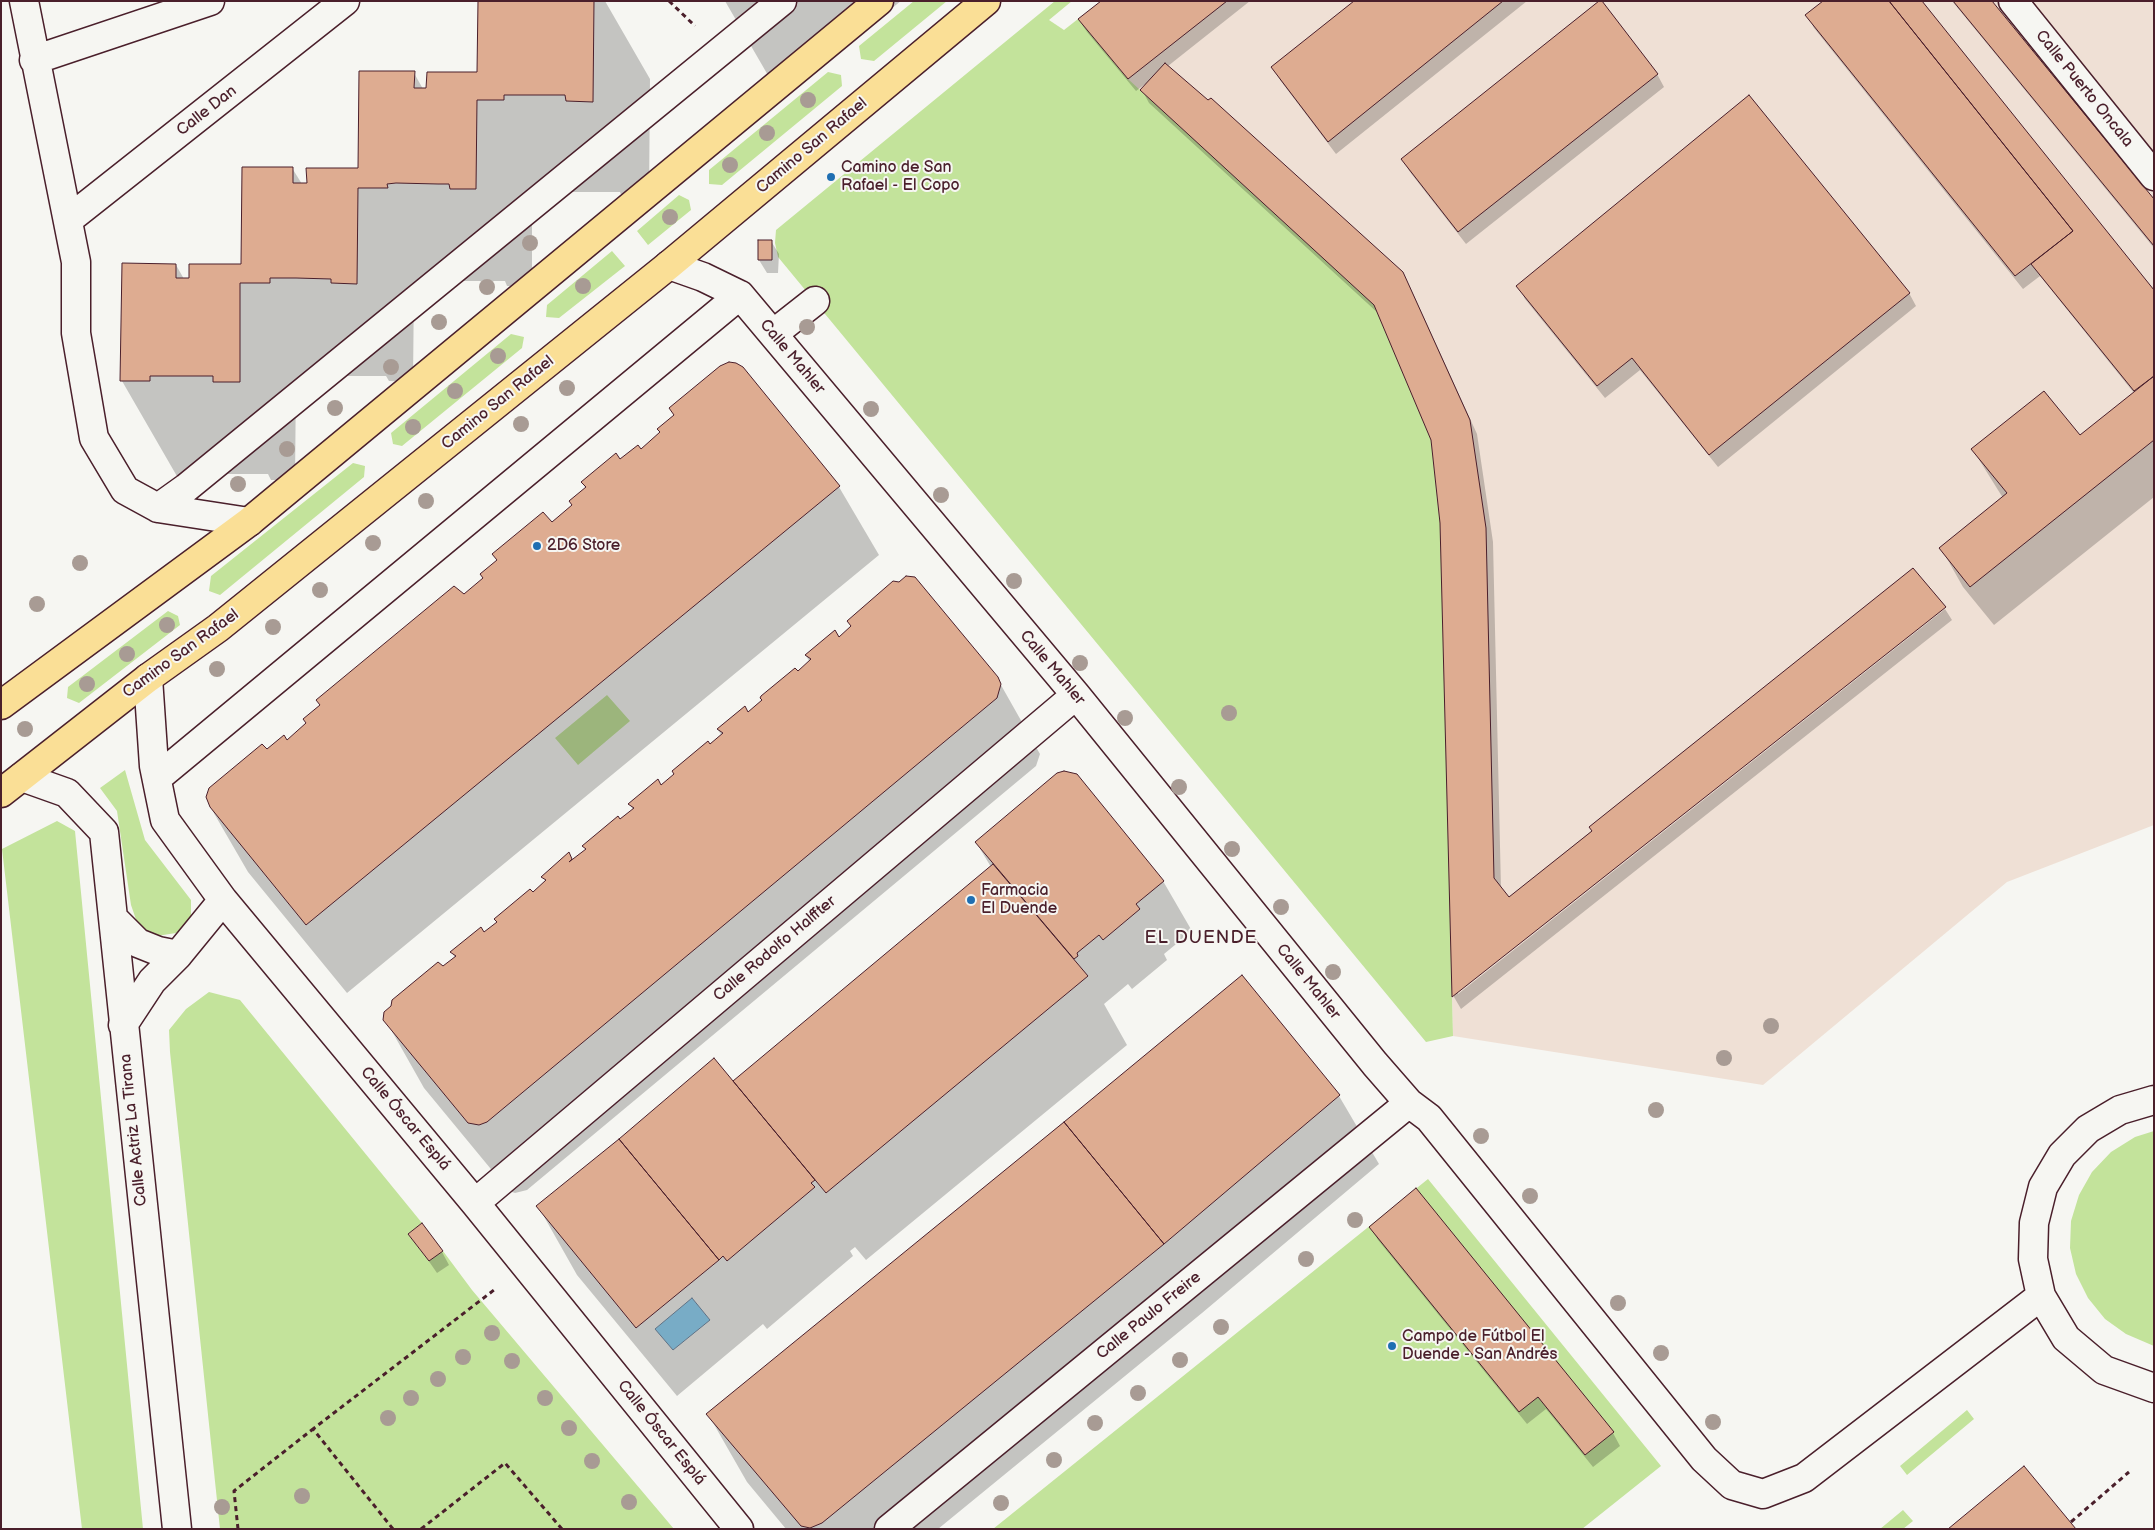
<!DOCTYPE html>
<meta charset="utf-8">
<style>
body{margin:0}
#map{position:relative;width:2155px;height:1530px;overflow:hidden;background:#f6f6f2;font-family:"Balsamiq Sans",sans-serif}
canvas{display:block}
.frame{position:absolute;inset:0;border:2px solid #4a1f2b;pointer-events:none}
</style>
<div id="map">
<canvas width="2155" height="1530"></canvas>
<div class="frame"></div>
</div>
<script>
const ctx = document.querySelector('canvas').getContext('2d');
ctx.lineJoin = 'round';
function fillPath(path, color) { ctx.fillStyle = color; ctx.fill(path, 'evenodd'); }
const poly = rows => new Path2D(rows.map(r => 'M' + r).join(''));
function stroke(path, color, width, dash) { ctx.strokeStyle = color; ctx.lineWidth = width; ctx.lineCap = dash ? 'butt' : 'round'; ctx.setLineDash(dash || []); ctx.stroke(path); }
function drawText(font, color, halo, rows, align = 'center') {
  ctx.font = font + ' "Balsamiq Sans",sans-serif'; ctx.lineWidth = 4; ctx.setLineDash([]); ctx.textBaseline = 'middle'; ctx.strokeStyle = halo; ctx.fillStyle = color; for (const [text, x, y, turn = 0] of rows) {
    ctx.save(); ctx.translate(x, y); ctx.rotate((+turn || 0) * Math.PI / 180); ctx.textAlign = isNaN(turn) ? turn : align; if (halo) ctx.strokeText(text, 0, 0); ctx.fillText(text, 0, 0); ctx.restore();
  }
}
fillPath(poly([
 [1101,1,2154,1,2154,825,2007,882,1763,1085,1453,1036,1452,997,1128,79,1078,19]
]), '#efe0d5');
fillPath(poly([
 [914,1,947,1,874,61,861,59,859,46],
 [1055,1,1072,1,1049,20,1064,30,1078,19,1128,79,1374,305,1431,440,1440,523,1453,1036,1426,1042,778,257,775,243,776,230],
 [828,72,841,75,842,86,722,185,709,184,709,170],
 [679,195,689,200,691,210,648,245,637,231],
 [612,251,625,266,559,318,546,317,547,305],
 [511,334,524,337,522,348,402,446,393,444,391,433],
 [353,463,365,466,364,477,220,595,209,591,211,576],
 [168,611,178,616,180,625,79,703,67,698,68,687],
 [607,695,630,721,578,765,555,738],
 [125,770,145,840,191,900,191,919,176,933,157,936,139,928,131,905,117,811,100,788],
 [57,821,75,831,143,1529,82,1529,2,849],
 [209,992,240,1000,422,1223,408,1234,429,1261,443,1251,472,1290,674,1529,220,1529,170,1052,169,1030,186,1009],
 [2154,1131,2154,1346,2126,1334,2105,1319,2088,1298,2076,1274,2070,1248,2071,1221,2079,1195,2092,1172,2111,1152,2135,1137],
 [1428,1179,1661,1466,1582,1529,993,1529],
 [1967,1410,1974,1419,1907,1475,1900,1466],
 [1903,1510,1913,1521,1903,1529,1880,1529]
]), '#c3e39b');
const water = poly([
 [692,1298,710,1320,673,1350,655,1329,692,1298]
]);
fillPath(water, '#96d8f8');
stroke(water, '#788ea6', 1);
fillPath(poly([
 [479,1,605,1,650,79,649,199,623,199,620,192,560,192,532,197,532,286,507,286,505,281,453,281,414,285,413,382,389,381,386,376,326,376,296,380,295,480,271,480,268,474,206,474,178,478,122,381,176,265,184,279,243,265,292,168,302,184,359,169,414,73,423,89,478,73],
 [725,1,901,1,780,96],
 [1103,1,1250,1,1168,66,1402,273,1410,287,1477,434,1493,542,1501,889,1508,899,1913,569,1458,991,1458,994,1945,609,1952,620,1461,1009,1454,997,1441,523,1432,440,1379,314,1149,103,1142,90,1145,84,1136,91,1087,32,1079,20],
 [1356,1,1527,1,1336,154,1280,80,1273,67],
 [1822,1,1920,1,2154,292,2154,497,1994,625,1963,587,1941,548,2003,498,1973,450,2079,437,2134,393,2040,276,2023,289,1814,28,1807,15,1823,3],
 [1952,1,1990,1,2154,201,2154,248],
 [1657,74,1664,87,1466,244,1410,172,1402,159],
 [771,241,779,254,778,273,767,273,759,260],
 [1518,286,1909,293,1916,306,1718,467,1640,370,1605,398,1525,299],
 [742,368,839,487,879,555,347,993,248,872,208,803,267,751,287,741,307,724,321,707,317,700,464,596,484,579,498,561,494,555,552,523,573,506,586,489,582,482,641,451],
 [899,583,997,678,1040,754,1036,766,527,1190,515,1193,509,1191,424,1088,385,1019,455,958,452,952,484,934,532,894,546,882,543,877,569,854,573,861,586,850,584,846,633,810,630,804,661,786,722,736,718,730,748,713,810,662,806,656,839,638],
 [1064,772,1076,775,1163,881,1192,931,1164,954,1167,960,1132,989,1128,984,1104,1004,1127,1045,866,1260,855,1247,850,1251,853,1256,767,1329,763,1324,677,1396,577,1275,538,1206,732,1083,991,867,976,842],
 [1241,977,1339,1096,1379,1164,1202,1313,938,1529,786,1529,747,1482,708,1414],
 [1416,1190,1613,1433,1620,1446,1593,1467,1546,1409,1527,1424,1378,1240,1370,1227],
 [410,1234,442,1252,449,1265,437,1273]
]), '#0003');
const building = poly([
 [478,1,594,1,593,102,566,101,565,95,504,95,504,100,477,100,476,189,450,189,449,184,438,184,396,183,387,184,388,188,358,188,357,284,331,283,331,279,296,278,270,278,270,283,240,283,240,382,213,382,213,376,150,376,150,381,120,381,122,263,176,264,176,278,189,278,189,264,241,264,242,167,293,167,293,183,307,183,306,168,358,168,359,71,415,71,414,88,426,88,427,72,477,72,478,1],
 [1101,1,1227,1,1128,79,1078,19,1101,1],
 [1354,1,1503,1,1328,142,1271,67,1354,1],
 [1599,1,1602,1,1658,74,1458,232,1401,159,1599,1],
 [1823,1,1889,1,2073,231,2015,276,1805,15,1823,1],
 [1889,1,1922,1,2154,290,2154,376,2134,391,2031,264,2073,231,1889,1],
 [1953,1,1992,1,2154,199,2154,246,1953,1],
 [1165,63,1208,100,1211,98,1403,272,1470,420,1486,528,1494,878,1509,897,1592,831,1589,827,1913,568,1946,607,1452,997,1440,523,1431,440,1374,305,1140,90,1165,63],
 [1749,95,1910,293,1709,455,1632,358,1597,386,1516,286,1749,95],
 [758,240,772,240,772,260,758,260,758,240],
 [729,362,736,363,743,367,840,486,306,925,210,807,206,797,209,788,262,744,267,749,284,735,287,740,306,723,303,719,320,705,316,700,454,586,464,594,483,578,480,574,497,560,492,554,543,512,552,522,572,505,569,501,586,487,581,482,616,453,620,459,638,445,641,449,660,432,657,429,674,415,669,408,720,366,729,362],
 [2154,376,2154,440,1970,587,1939,548,2007,493,1971,449,2044,391,2080,435,2154,376],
 [906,576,915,577,998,677,1001,684,997,698,487,1122,479,1125,468,1123,383,1020,384,1012,391,1006,392,1000,438,962,443,966,456,956,450,952,481,927,484,932,497,922,494,919,530,889,533,892,546,880,541,877,569,852,572,859,569,862,586,849,582,846,618,816,620,819,634,808,628,804,658,779,661,785,674,774,672,771,708,741,710,744,723,733,717,729,745,706,748,712,762,700,760,698,761,696,795,668,798,671,811,659,805,655,835,630,839,637,851,626,847,621,893,581,899,582,906,576],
 [1064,771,1077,774,1164,881,1136,904,1140,909,1103,940,1099,935,1077,953,1078,956,1074,959,975,842,1057,773,1064,771],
 [993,864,1088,976,826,1193,733,1081,993,864],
 [1242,975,1340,1095,1164,1244,1064,1122,1242,975],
 [714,1058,815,1180,811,1183,815,1187,727,1261,723,1256,719,1260,619,1139,714,1058],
 [1064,1122,1164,1244,822,1523,810,1528,801,1526,706,1414,1064,1122],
 [619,1139,719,1260,636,1328,536,1206,619,1139],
 [1416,1188,1614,1432,1585,1455,1538,1397,1519,1412,1369,1227,1416,1188],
 [422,1223,443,1251,429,1261,408,1234,422,1223],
 [2024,1466,2076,1529,1948,1529,2024,1466]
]);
fillPath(building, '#deac91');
stroke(building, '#4a1f2b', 1);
const minor = poly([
 [24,1,76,262,76,333,94,438,125,490,158,508,249,522],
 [2013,1,2154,176],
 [34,60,210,1],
 [68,220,345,1],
 [669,265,703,277,740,295,1076,695,1375,1064,1409,1103,1429,1118,1704,1459,1732,1485,1763,1494,1804,1478,2041,1296],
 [773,334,815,301],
 [158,508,186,488,782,1],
 [148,678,154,766,165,820,223,900,475,1203,739,1529],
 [22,777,67,793,104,832,177,1529],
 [157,778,740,295],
 [113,918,138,943,158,951,178,955],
 [123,1025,152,981,178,955,223,900],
 [2154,1100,2120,1110,2088,1129,2062,1155,2043,1187,2034,1223,2033,1259,2041,1296,2066,1338,2104,1370,2154,1388],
 [475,1203,1076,695],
 [889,1529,1409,1103]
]);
const major = poly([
 [1,705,249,522,879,1],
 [1,793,148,678,218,628,669,265,986,1]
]);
stroke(minor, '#4a1f2b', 31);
stroke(major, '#4a1f2b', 31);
stroke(poly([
 [669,1,695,26],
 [2071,1522,2129,1472],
 [238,1529,234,1491,313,1429],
 [393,1529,313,1429,494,1290],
 [421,1529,505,1463,562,1529]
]), '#4a1f2b', 3, [5, 4]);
stroke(minor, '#f6f6f2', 28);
stroke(major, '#fadf96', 28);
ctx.fillStyle = '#a89b94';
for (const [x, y] of [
 [808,100],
 [767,133],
 [730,165],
 [670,217],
 [530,243],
 [583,286],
 [487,287],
 [439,322],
 [807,327],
 [498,356],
 [391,367],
 [567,388],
 [455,391],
 [335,408],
 [871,409],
 [521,424],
 [413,427],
 [287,449],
 [238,484],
 [941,495],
 [426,501],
 [373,543],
 [80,563],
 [1014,581],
 [320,590],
 [37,604],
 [167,625],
 [273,627],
 [127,654],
 [1080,663],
 [217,669],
 [87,684],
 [1229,713],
 [1125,718],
 [25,729],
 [1179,787],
 [1232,849],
 [1281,907],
 [1333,972],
 [1771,1026],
 [1724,1058],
 [1656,1110],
 [1481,1136],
 [1530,1196],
 [1355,1220],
 [1306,1259],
 [1618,1303],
 [1221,1327],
 [492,1333],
 [1661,1353],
 [463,1357],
 [1180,1360],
 [512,1361],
 [438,1379],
 [1138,1393],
 [411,1398],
 [545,1398],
 [388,1418],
 [1713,1422],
 [1095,1423],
 [569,1428],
 [1054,1460],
 [592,1461],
 [302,1496],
 [629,1502],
 [1001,1503],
 [222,1507]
]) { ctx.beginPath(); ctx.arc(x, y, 8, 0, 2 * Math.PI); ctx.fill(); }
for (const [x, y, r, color] of [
 [831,177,5,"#1f6fb2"],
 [537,546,5,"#1f6fb2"],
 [971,900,5,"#1f6fb2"],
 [1392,1346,5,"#1f6fb2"]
]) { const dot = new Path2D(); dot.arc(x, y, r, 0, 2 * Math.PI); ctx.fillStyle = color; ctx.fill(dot); stroke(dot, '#f6f6f2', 2); }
drawText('16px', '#4a1f2b', '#f6f6f2', [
 ["Calle Puerto Oncala",2084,89,51],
 ["Calle Dan",207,111,-38],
 ["Camino San Rafael",812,146,-40],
 ["Calle Mahler",792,357,50],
 ["Camino San Rafael",498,403,-39],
 ["Camino San Rafael",181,654,-36],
 ["Calle Mahler",1052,668,50],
 ["Calle Rodolfo Halffter",775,949,-40],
 ["Calle Mahler",1308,982,51],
 ["Calle Óscar Esplá",405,1119,50],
 ["Calle Actriz La Tirana",134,1130,-96],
 ["Calle Paulo Freire",1149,1316,-39],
 ["Calle Óscar Esplá",661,1433,51]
]);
drawText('16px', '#4a1f2b', '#f6f6f2', [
 ["Camino de San",841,168],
 ["Rafael - El Copo",841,186],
 ["2D6 Store",547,546],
 ["Farmacia",981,891],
 ["El Duende",981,909],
 ["Campo de Fútbol El",1402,1337],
 ["Duende - San Andrés",1402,1355]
], 'left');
ctx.letterSpacing = '1px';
drawText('18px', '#4a1f2b', '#f6f6f2', [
 ["EL DUENDE",1201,938]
]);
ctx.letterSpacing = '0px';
</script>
